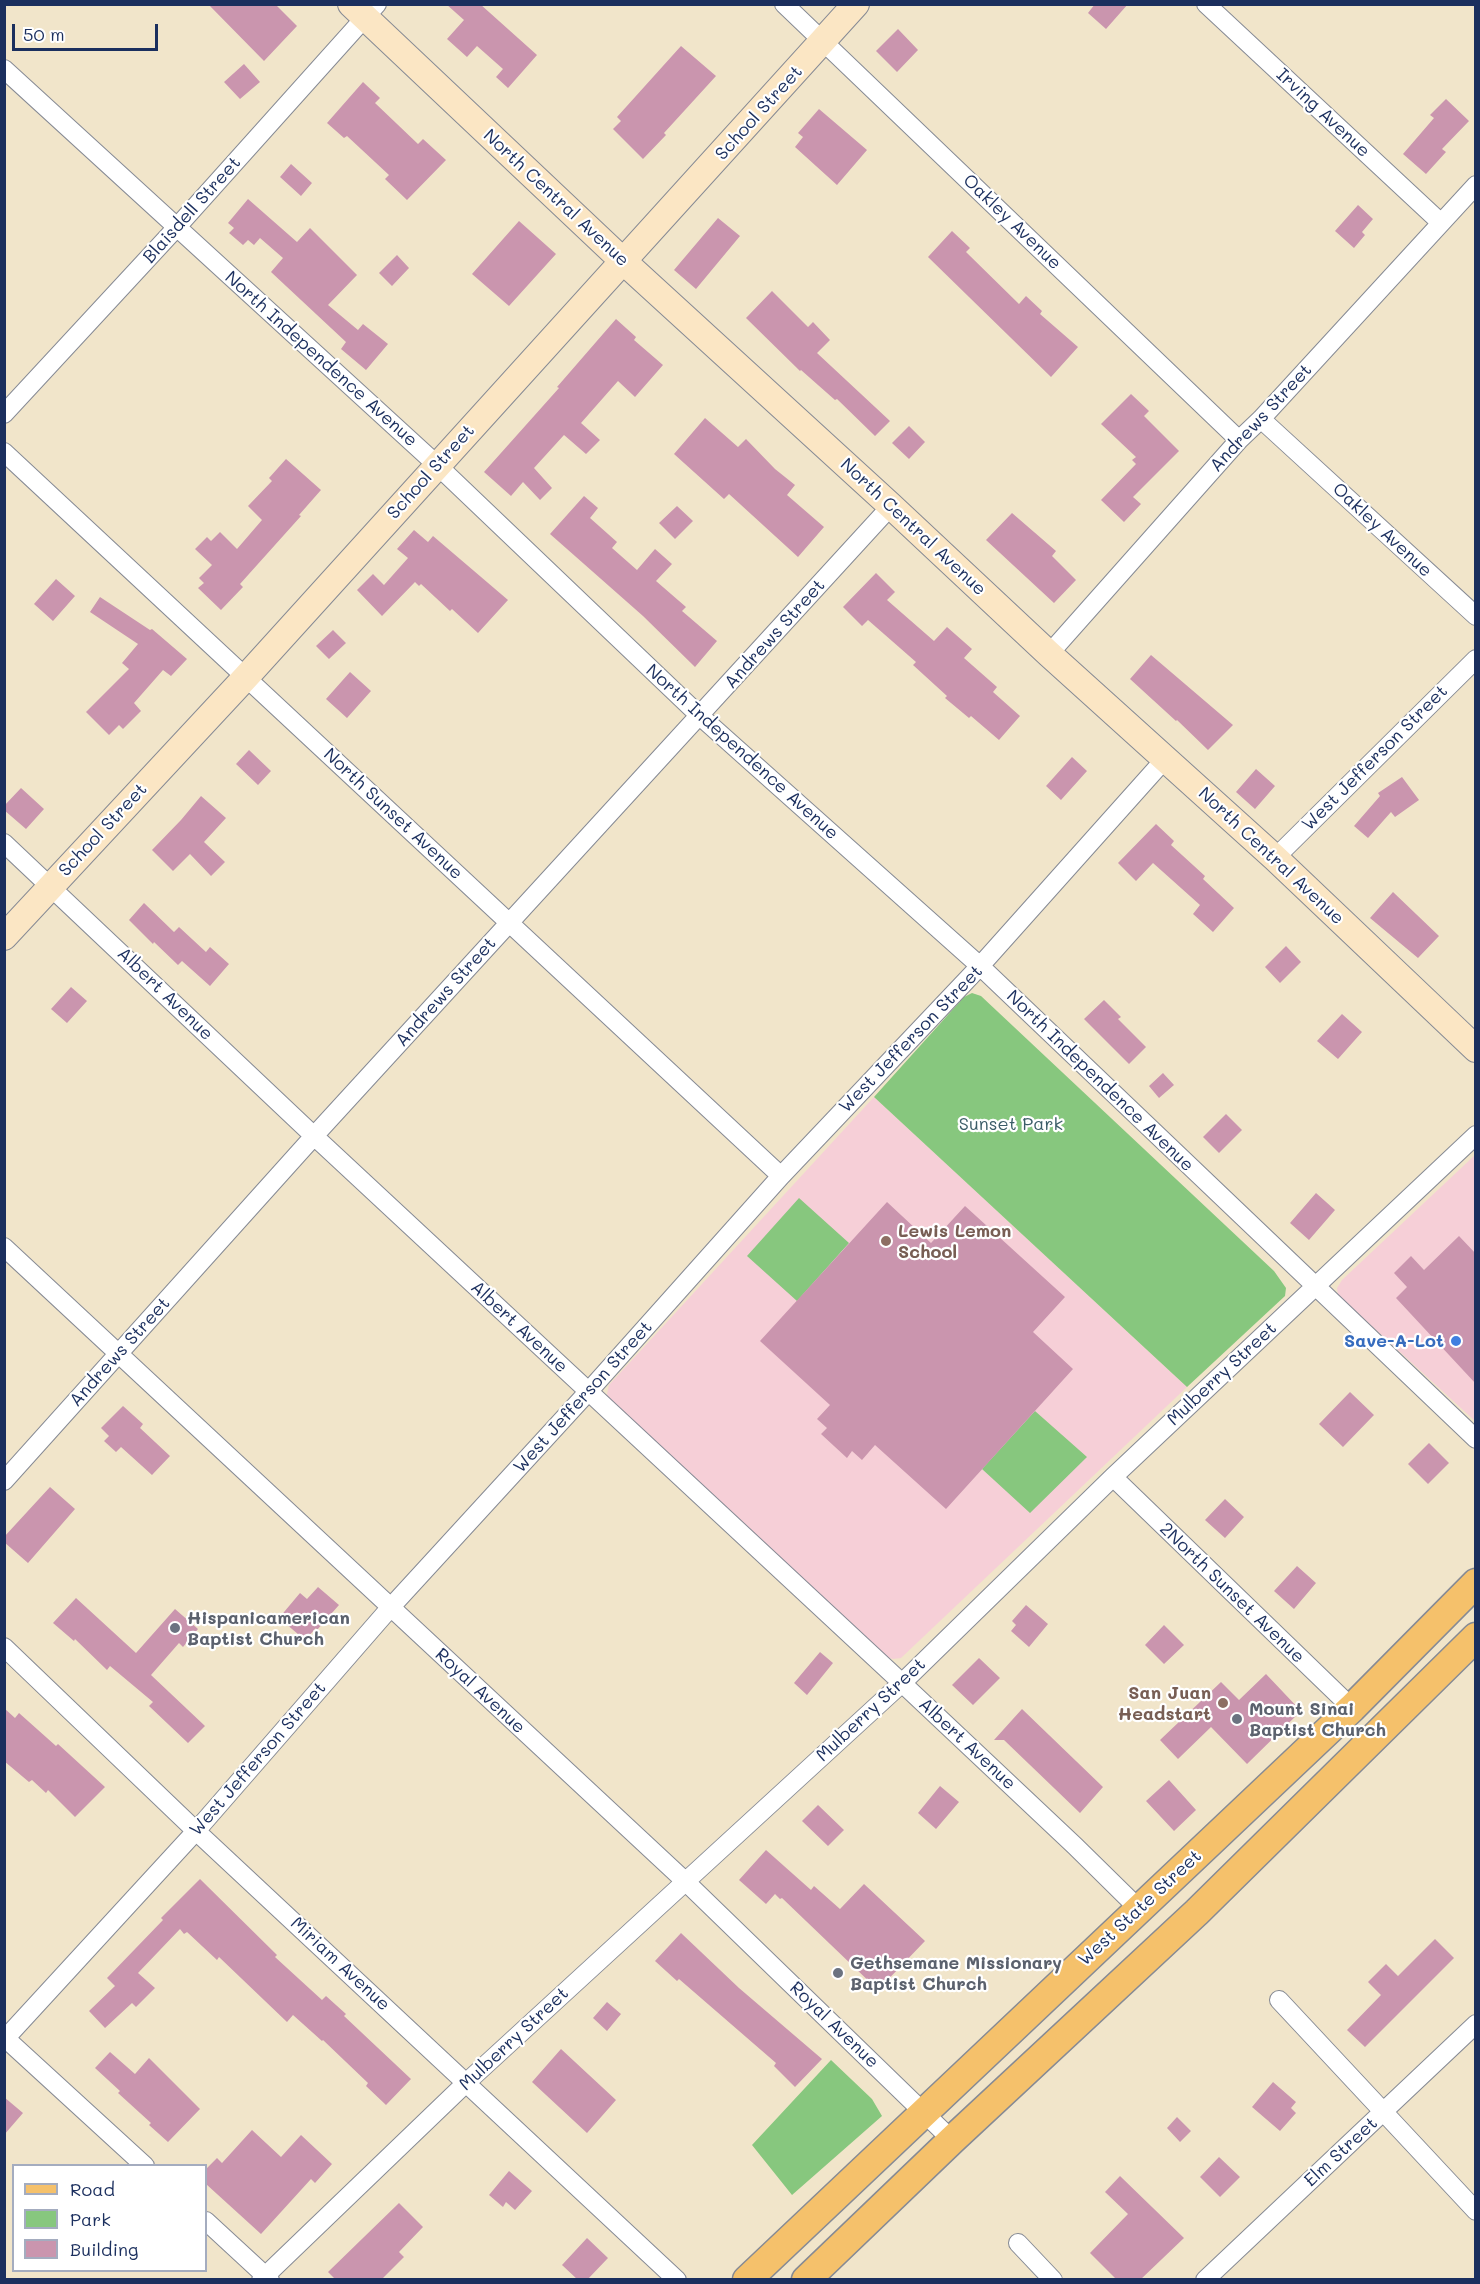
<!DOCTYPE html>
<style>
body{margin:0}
#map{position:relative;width:1480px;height:2284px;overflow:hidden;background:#f1e5ca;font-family:Mali,sans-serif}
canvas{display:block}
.frame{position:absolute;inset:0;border:6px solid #1b2f5e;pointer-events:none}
.legend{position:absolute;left:12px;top:2164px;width:195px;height:108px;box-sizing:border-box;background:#fff;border:2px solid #a4acbf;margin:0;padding:8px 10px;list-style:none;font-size:18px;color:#1b2f5e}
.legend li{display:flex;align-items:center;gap:12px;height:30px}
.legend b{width:30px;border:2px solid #a4acbf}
.scale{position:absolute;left:12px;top:24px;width:146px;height:27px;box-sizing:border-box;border:3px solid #1b2f5e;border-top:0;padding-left:8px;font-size:18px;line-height:21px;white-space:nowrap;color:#1b2f5e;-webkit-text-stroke:4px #fff;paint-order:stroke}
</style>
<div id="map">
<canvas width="1480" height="2284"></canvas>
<div class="frame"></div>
<ul class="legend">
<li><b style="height:8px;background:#f5c16b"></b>Road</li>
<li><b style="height:16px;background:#87c77e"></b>Park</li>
<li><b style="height:16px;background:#ca95ae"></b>Building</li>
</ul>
<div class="scale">50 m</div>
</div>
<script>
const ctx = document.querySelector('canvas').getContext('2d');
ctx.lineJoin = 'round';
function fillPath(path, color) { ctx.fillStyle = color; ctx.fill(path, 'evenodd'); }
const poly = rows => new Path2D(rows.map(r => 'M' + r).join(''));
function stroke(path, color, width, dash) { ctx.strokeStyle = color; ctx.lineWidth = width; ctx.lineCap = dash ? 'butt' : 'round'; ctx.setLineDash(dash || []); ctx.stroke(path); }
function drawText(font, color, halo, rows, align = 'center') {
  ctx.font = font + ' Mali,sans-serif'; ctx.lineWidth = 4.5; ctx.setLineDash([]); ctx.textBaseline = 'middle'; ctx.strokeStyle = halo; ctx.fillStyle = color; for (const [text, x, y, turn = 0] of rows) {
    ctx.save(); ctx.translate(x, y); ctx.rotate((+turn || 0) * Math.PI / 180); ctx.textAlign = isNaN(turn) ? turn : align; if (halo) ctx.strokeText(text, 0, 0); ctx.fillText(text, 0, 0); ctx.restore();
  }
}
fillPath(poly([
 [874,1097,1187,1387,901,1658,893,1659,884,1656,610,1403,607,1394,609,1385],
 [1475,1155,1475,1421,1338,1295,1337,1288,1342,1280]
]), '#f6cfd7');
fillPath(poly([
 [972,993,981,996,1274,1271,1286,1288,1285,1296,1187,1387,874,1097,964,997],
 [799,1198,849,1243,797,1301,747,1256],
 [1035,1411,1087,1457,1030,1513,982,1469],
 [831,2060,872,2099,882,2116,792,2195,752,2145]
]), '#87c77e');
fillPath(poly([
 [208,4,275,4,297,26,264,61],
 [446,4,480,4,537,55,508,88,496,77,503,69,477,46,467,57,447,39,464,20],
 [1095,4,1128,4,1106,29,1088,13],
 [898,29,918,50,897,72,876,51],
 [681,46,716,76,664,133,666,135,643,159,613,129,621,121,617,117],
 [244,64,260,82,240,99,224,82],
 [363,82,380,98,375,103,418,144,423,139,446,160,407,200,385,179,389,175,347,136,344,138,327,123],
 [1446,99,1469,121,1442,149,1446,152,1426,174,1403,154,1434,118,1430,115],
 [819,109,867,150,837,185,795,147,803,137,798,133],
 [291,164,312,183,301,196,280,177],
 [248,199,297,242,310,228,357,275,328,305,358,330,363,324,388,344,366,370,341,349,346,342,271,272,283,258,260,238,254,245,248,240,243,245,229,233,234,228,228,223],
 [1358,205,1373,219,1362,232,1365,235,1354,248,1335,231],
 [718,218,740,236,696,289,674,270],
 [519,221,556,254,509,306,472,274],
 [952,231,970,248,966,252,1019,304,1026,296,1042,311,1040,314,1078,347,1051,377,928,257],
 [397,255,409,268,392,286,379,273],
 [772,291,808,327,813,322,830,340,817,353,890,421,875,436,837,399,835,400,801,370,800,371,746,318],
 [616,319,636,337,634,340,663,365,635,397,618,381,581,423,600,440,586,454,564,435,534,468,552,488,540,500,523,482,511,496,484,472,559,388,557,387],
 [1131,394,1149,411,1144,416,1179,451,1133,497,1141,504,1124,522,1101,500,1136,464,1132,460,1136,457,1101,424],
 [705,418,738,447,746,439,775,469,795,485,787,495,824,527,798,557,729,494,724,499,674,454],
 [909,426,925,442,909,459,892,443],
 [286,459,321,490,299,515,301,516,240,584,243,587,221,610,198,588,204,583,199,578,212,565,195,549,207,537,211,541,220,532,237,549,262,520,248,506,272,481,269,478],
 [584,496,598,508,590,518,617,542,612,548,637,570,655,549,672,564,656,581,686,607,682,611,717,641,695,667,643,616,550,534],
 [677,506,693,521,675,539,659,523],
 [1012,513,1056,551,1052,556,1076,580,1054,603,986,540],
 [414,530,428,542,433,536,508,600,478,633,452,609,450,611,421,584,419,586,415,582,382,616,357,590,373,574,384,585,408,558,397,549],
 [876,573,895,592,887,600,934,641,947,627,972,649,964,658,997,687,993,692,1020,716,999,740,971,716,969,718,945,698,947,696,913,665,916,662,868,620,862,626,843,607],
 [56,579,75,596,53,621,34,604],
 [100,597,150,630,152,629,187,659,171,676,163,670,134,703,141,711,123,729,119,725,109,735,86,712,129,669,122,663,138,644,90,612],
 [333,630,346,643,329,659,316,646],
 [1151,655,1233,725,1208,750,1177,720,1176,721,1130,679],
 [350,672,371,691,347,718,326,699],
 [249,750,271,771,258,785,236,764],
 [1072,757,1087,771,1061,800,1046,786],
 [1256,769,1275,786,1255,809,1236,792],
 [1402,777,1419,800,1395,817,1391,812,1368,838,1354,826,1380,796,1378,793],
 [21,788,44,809,26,829,4,810,4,806],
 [201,796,226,818,204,842,225,862,211,876,190,854,173,871,152,850,181,820],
 [1156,824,1174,841,1171,845,1205,876,1203,879,1234,908,1213,932,1193,914,1200,905,1153,863,1136,881,1118,863],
 [1393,892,1439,936,1418,958,1370,918],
 [144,903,174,932,179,927,206,952,210,947,229,964,210,986,182,961,178,965,154,942,153,944,129,920],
 [1286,946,1301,962,1280,983,1265,967],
 [71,987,87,1001,67,1023,51,1009],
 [1104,1000,1121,1017,1118,1019,1146,1047,1129,1064,1084,1019],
 [1342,1014,1362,1032,1338,1059,1317,1041],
 [1163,1073,1174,1085,1159,1098,1149,1086],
 [1226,1114,1242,1130,1219,1153,1203,1137],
 [1316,1193,1335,1210,1309,1240,1290,1223],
 [887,1202,931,1243,965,1206,1065,1297,1033,1332,1073,1369,946,1509,875,1445,862,1460,852,1451,847,1458,821,1434,827,1428,817,1419,830,1405,760,1341],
 [1459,1236,1476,1254,1476,1384,1396,1298,1407,1287,1394,1273,1411,1256,1424,1270],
 [1350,1392,1374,1415,1343,1447,1319,1424],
 [123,1406,143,1424,140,1428,170,1456,152,1475,121,1447,116,1452,104,1441,109,1436,101,1428],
 [1429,1443,1449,1463,1428,1484,1408,1464],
 [50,1487,75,1509,28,1563,4,1542,4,1537],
 [1225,1499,1244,1517,1225,1538,1205,1520],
 [1297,1566,1316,1583,1294,1609,1274,1591],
 [318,1587,339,1605,317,1630,316,1628,305,1640,279,1618,300,1593,307,1599],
 [76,1598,136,1653,175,1609,198,1629,183,1647,179,1643,151,1675,205,1726,188,1743,149,1706,153,1702,110,1666,107,1670,75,1639,74,1641,53,1623],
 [1026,1605,1048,1624,1029,1647,1011,1631,1016,1625,1012,1621],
 [1164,1625,1184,1645,1164,1664,1145,1645],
 [820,1652,833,1663,807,1695,794,1683],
 [979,1658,1000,1678,973,1705,952,1685],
 [1266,1674,1301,1711,1247,1764,1211,1727,1178,1759,1160,1740,1221,1682,1239,1700],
 [4,1708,15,1718,19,1713,56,1746,58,1744,105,1787,75,1817,48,1790,46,1793,32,1780,29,1782,4,1761],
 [1022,1709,1103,1787,1080,1813,1004,1740,994,1740],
 [1169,1780,1196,1810,1174,1831,1146,1801],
 [940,1786,959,1802,936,1829,918,1813],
 [818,1805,844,1830,828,1846,802,1821],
 [766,1850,811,1890,814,1886,840,1909,864,1884,925,1941,878,1990,782,1898,780,1899,775,1894,766,1904,739,1880],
 [200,1879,277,1955,275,1957,322,2000,326,1996,346,2014,344,2016,411,2079,386,2105,366,2086,368,2083,323,2040,322,2041,293,2015,287,2022,219,1957,217,1960,187,1932,184,1934,180,1929,138,1973,155,1988,136,2007,132,2003,105,2028,89,2011,115,1986,107,1978,163,1920,161,1918],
 [681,1933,739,1988,822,2059,795,2087,774,2066,776,2063,679,1979,677,1981,655,1961],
 [1435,1939,1454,1958,1365,2047,1347,2030,1381,1995,1368,1982,1386,1964,1398,1976],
 [607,2002,621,2014,607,2031,593,2018],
 [561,2049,616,2100,587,2133,532,2082],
 [110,2052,135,2074,149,2058,200,2109,168,2142,149,2125,151,2123,118,2093,120,2091,95,2068],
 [1273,2082,1296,2102,1291,2108,1296,2113,1280,2131,1252,2107],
 [4,2097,23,2113,4,2135],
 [1177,2117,1191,2131,1180,2142,1167,2128],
 [252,2130,281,2157,301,2135,332,2164,315,2183,311,2179,261,2234,206,2184,206,2169,217,2158,222,2163],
 [1219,2157,1240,2177,1220,2197,1200,2177],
 [509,2171,532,2191,515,2210,506,2202,503,2207,489,2195],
 [1120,2176,1184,2238,1140,2280,1117,2280,1090,2253,1128,2214,1105,2192],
 [399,2203,423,2227,399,2252,404,2257,381,2280,336,2280,328,2272],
 [587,2238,608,2258,587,2280,578,2280,562,2265]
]), '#ca95ae');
const street = poly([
 [784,4,1239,440],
 [1206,4,1440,222],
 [4,69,437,465,700,716,980,966,1476,1439],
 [4,414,177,227,377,4],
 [1261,419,1476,616],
 [4,452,781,1176],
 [1049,654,1239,440,1261,419,1476,185],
 [4,843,314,1136,902,1683,1075,1846,1139,1909],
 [1275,858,1476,659],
 [4,1247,686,1882,952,2140],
 [1113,1477,1352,1708],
 [4,1481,314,1136,891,506],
 [4,1647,196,1831,677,2280],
 [1279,2000,1476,2211],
 [4,2037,145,2166],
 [4,2040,196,1831,390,1608,588,1392,781,1176,980,966,1165,759],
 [206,2221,270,2280],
 [1018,2243,1053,2280],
 [261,2280,467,2082,902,1683,1113,1477,1476,1135],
 [1205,2280,1476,2024]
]);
const secondary = poly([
 [351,4,623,261,891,506,1049,654,1275,858,1476,1049],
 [4,937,246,677,856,4]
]);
const primary = poly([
 [747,2280,1352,1708,1476,1583],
 [806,2280,952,2140,1197,1912,1476,1637]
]);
stroke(street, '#868a94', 20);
stroke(secondary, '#868a94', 28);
stroke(primary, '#868a94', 31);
stroke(street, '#fff', 18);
stroke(secondary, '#fbe6c4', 26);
stroke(primary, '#f5c16b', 28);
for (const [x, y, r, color] of [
 [886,1241,6,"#8d6e63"],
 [1456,1341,6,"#3f7fe0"],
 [175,1628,6,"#6b7280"],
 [1223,1703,6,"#8d6e63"],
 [1237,1719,6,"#6b7280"],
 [838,1973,6,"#6b7280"]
]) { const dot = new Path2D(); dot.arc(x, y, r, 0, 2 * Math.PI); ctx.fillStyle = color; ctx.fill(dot); stroke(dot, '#fff', 2); }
drawText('18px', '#1b2f5e', '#fff', [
 ["School Street",759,113,-48],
 ["Irving Avenue",1323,113,43],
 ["North Central Avenue",556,198,43],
 ["Blaisdell Street",192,210,-48],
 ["Oakley Avenue",1012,222,44],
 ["North Independence Avenue",321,359,42],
 ["Andrews Street",1261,418,-47],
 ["School Street",431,472,-48],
 ["North Central Avenue",913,527,43],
 ["Oakley Avenue",1382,530,43],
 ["Andrews Street",775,634,-48],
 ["North Independence Avenue",742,752,42],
 ["West Jefferson Street",1375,758,-45],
 ["North Sunset Avenue",393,814,43],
 ["School Street",103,830,-47],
 ["North Central Avenue",1271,856,43],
 ["Andrews Street",446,992,-48],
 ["Albert Avenue",165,994,44],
 ["West Jefferson Street",911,1039,-46],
 ["North Independence Avenue",1100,1081,44],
 ["Albert Avenue",519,1327,43],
 ["Andrews Street",120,1352,-48],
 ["Mulberry Street",1222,1374,-43],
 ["West Jefferson Street",583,1397,-48],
 ["2North Sunset Avenue",1232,1593,44],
 ["Royal Avenue",480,1691,43],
 ["Mulberry Street",871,1710,-43],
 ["Albert Avenue",967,1744,43],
 ["West Jefferson Street",258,1759,-49],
 ["West State Street",1140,1908,-43],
 ["Miriam Avenue",340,1964,43],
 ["Royal Avenue",834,2025,44],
 ["Mulberry Street",514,2039,-43],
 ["Elm Street",1341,2152,-43]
]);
drawText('18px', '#3b5d68', '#fff', [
 ["Sunset Park",1011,1124]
]);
drawText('bold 18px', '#785e54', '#fff', [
 ["Lewis Lemon",898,1231],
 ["School",898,1252],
 ["San Juan",1211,1693,"right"],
 ["Headstart",1211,1714,"right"]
], 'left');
drawText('bold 18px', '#366cbe', '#fff', [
 ["Save-A-Lot",1444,1341]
], 'right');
drawText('bold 18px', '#5b616d', '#fff', [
 ["Hispanicamerican",187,1618],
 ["Baptist Church",187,1639],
 ["Mount Sinai",1249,1709],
 ["Baptist Church",1249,1730],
 ["Gethsemane Missionary",850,1963],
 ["Baptist Church",850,1984]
], 'left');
</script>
